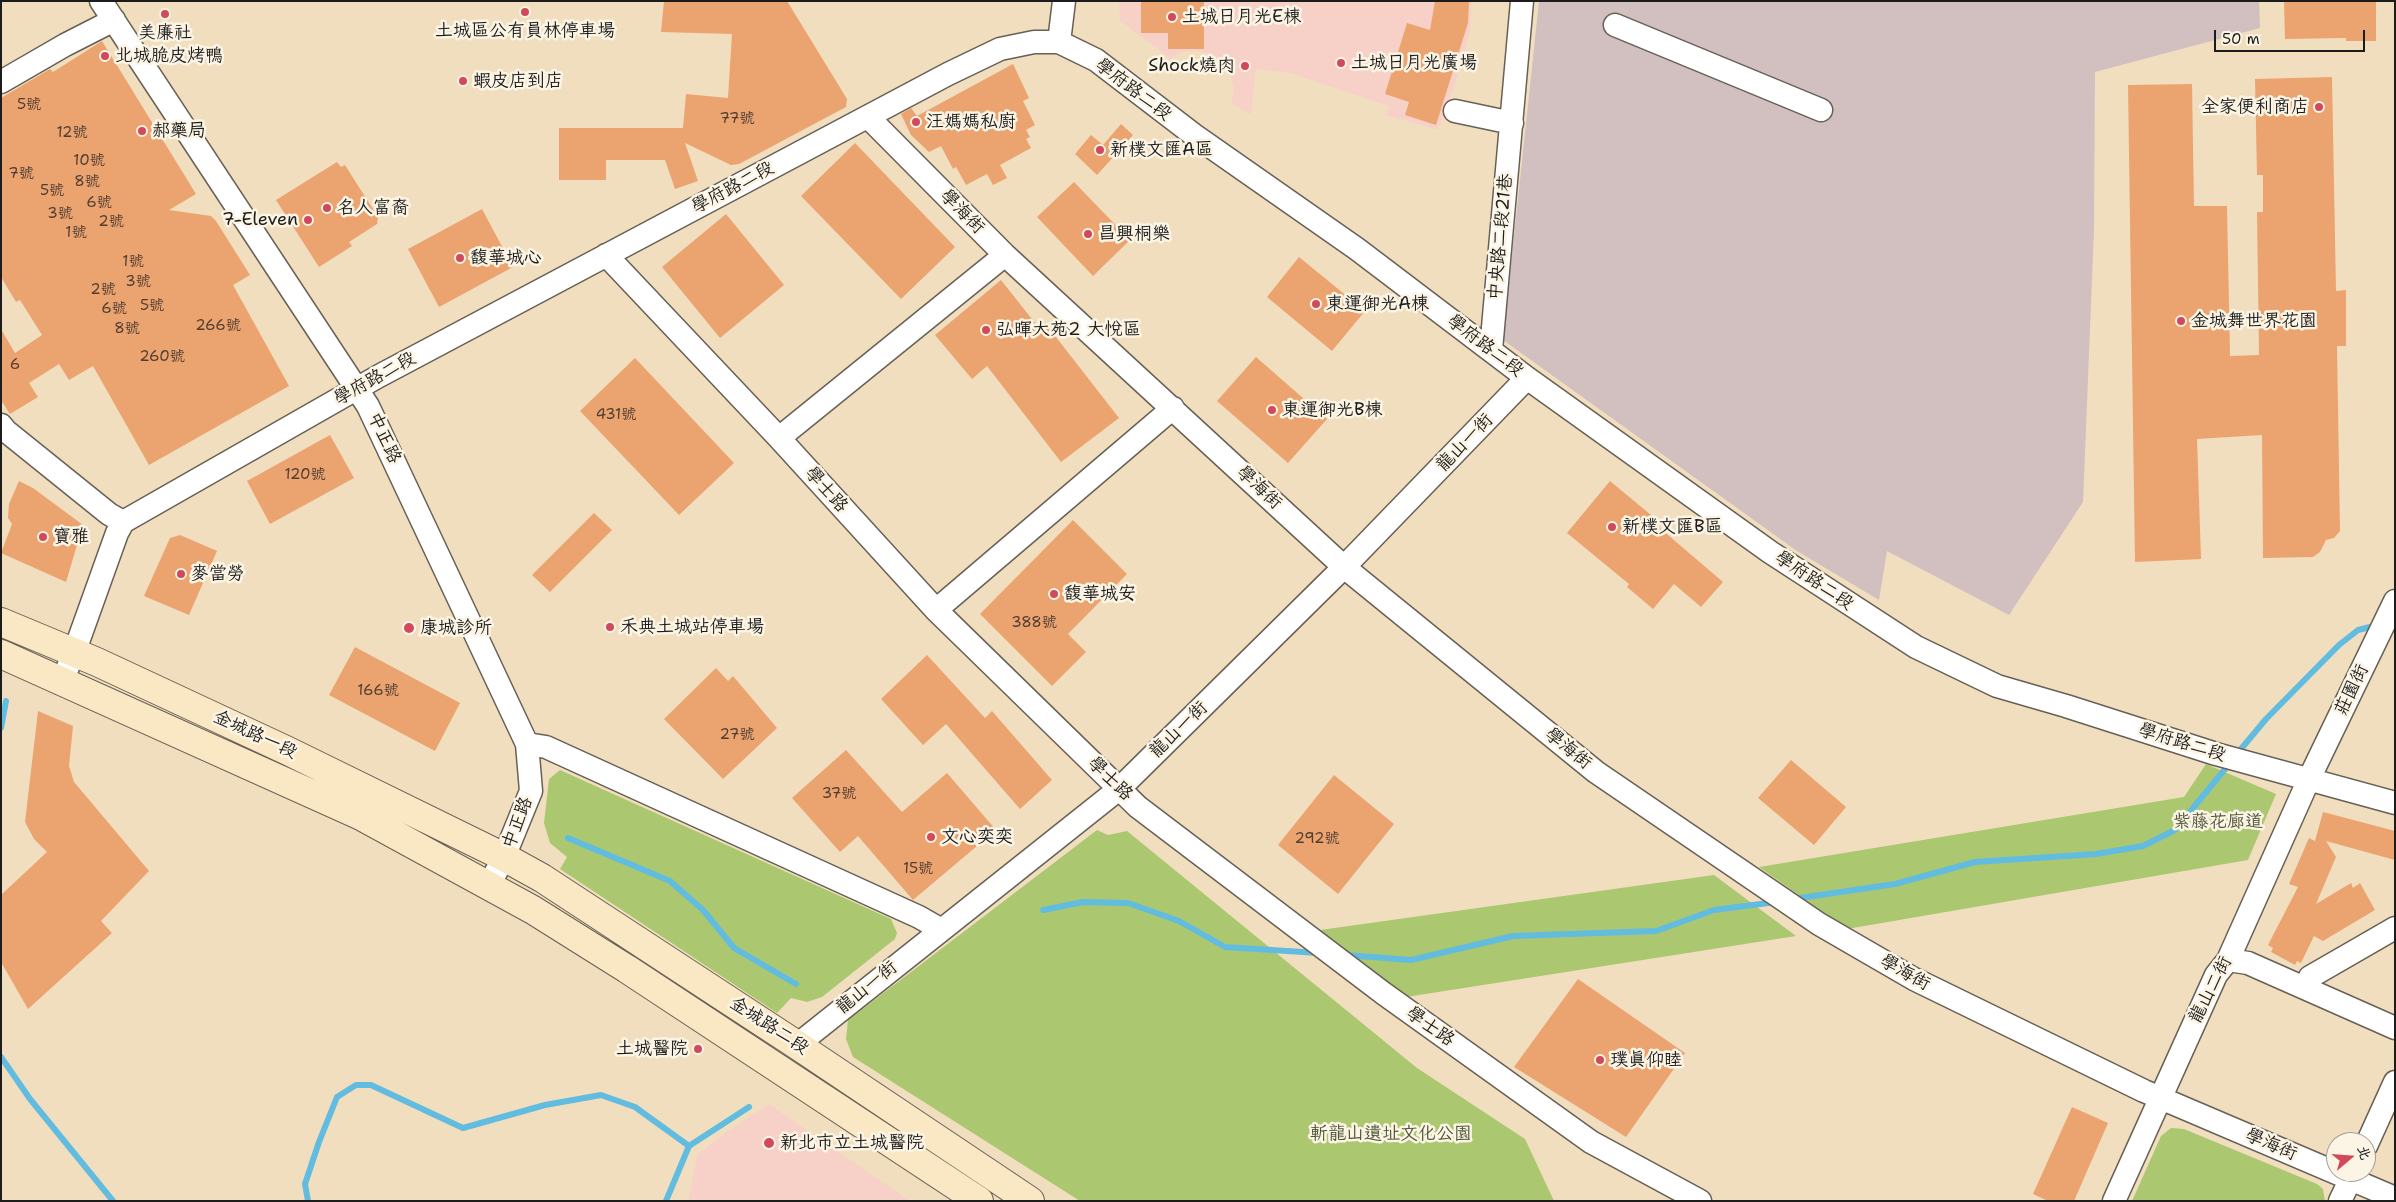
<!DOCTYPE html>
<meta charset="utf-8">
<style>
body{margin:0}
#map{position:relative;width:2396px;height:1202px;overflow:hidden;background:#f1debf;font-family:"Shantell Sans","LXGW WenKai TC",sans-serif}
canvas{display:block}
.frame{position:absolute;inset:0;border:2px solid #1c1c1c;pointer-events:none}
.north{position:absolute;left:2326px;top:1132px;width:50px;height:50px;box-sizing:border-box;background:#fcf5e5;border:1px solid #a29e95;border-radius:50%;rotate:72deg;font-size:14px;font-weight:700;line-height:20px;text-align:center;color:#1c1c1c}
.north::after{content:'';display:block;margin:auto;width:18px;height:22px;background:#d1495b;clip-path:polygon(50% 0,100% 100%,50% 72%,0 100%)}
.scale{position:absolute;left:2214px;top:30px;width:151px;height:22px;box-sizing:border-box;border:2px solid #1c1c1c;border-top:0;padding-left:6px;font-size:15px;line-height:18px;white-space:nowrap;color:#1c1c1c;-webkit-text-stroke:4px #fcf5e5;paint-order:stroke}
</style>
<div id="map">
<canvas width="2396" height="1202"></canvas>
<div class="frame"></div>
<div class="north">北</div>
<div class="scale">50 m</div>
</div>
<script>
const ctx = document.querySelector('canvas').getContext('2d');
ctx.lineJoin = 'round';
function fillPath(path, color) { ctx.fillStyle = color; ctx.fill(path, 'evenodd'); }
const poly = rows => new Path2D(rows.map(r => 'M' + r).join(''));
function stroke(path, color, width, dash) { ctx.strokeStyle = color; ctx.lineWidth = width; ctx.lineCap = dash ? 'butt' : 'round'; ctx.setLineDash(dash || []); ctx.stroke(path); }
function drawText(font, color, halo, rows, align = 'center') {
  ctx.font = font + ' "Shantell Sans","LXGW WenKai TC",sans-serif'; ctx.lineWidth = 5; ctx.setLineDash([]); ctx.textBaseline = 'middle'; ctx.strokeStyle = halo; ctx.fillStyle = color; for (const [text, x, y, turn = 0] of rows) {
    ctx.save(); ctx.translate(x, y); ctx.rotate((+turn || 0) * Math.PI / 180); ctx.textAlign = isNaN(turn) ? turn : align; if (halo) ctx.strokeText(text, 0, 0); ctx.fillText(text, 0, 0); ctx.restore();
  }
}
fillPath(poly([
 [1119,1,1472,1,1470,30,1456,81,1438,130,1386,115,1389,106,1290,73,1256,69,1251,115,1231,103,1234,89,1229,72,1216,57,1199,51,1186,51,1170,58,1120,21],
 [769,1104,900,1194,910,1201,688,1201,697,1155,728,1131]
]), '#f7d1c8');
fillPath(poly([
 [1539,1,2259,1,2260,28,2095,72,2094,230,2083,502,2009,615,1887,551,1879,600,1797,551,1503,340]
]), '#d2bfc0');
fillPath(poly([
 [2206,764,2276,794,2248,860,1847,929,1759,867,2184,797],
 [560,770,891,919,897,933,895,939,822,997,807,1002,791,998,777,1013,560,869,567,857,550,843,544,823,549,779],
 [1097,830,1108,835,1127,831,1417,1068,1525,1139,1554,1201,1080,1201,853,1057,846,1039,848,1020],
 [1714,875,1796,936,1400,998,1313,931],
 [2171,1128,2184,1129,2317,1184,2323,1189,2325,1201,2132,1201,2161,1136]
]), '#abc870');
stroke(poly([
 [1,728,6,701],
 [2236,755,2266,719,2339,645,2358,630,2378,625],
 [568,838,670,881,703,910,734,948,796,984],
 [1793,899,1895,884,1975,862,2096,854,2143,846,2175,830,2230,763],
 [1043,910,1083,902,1128,903,1179,921,1225,947,1318,953],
 [1346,955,1411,960,1513,936,1656,931,1714,910,1776,902],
 [1,1057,30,1099,113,1201],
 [308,1201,305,1184,319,1142,337,1097,356,1085,371,1085,463,1128,545,1105,601,1095,635,1107,689,1146],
 [666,1201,689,1146,749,1107]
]), '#61bcdf', 6);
fillPath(poly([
 [664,1,787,1,847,99,846,107,739,164,731,165,685,143,698,181,675,189,665,160,606,160,606,180,559,180,559,128,683,128,686,94,728,98,732,34,661,32],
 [1141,1,1204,1,1204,49,1168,49,1168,33,1141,33],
 [1435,1,1469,1,1468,23,1436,125,1405,115,1409,102,1385,94,1407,23,1430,30],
 [2284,1,2376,1,2376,41,2346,41,2346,38,2285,39],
 [102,41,196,194,169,210,211,216,216,221,250,275,233,285,289,386,149,465,93,366,69,380,59,364,29,383,38,397,10,414,1,400,1,329,15,353,42,335,20,300,16,302,1,277,1,98,50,69,53,72],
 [1013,64,1029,98,1023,101,1035,125,1026,130,1030,137,1026,139,1031,148,1000,165,1007,178,993,185,987,174,966,185,956,167,953,169,941,146,929,152,911,135,901,114,911,108,917,116],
 [2332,77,2336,291,2346,290,2346,346,2337,346,2340,531,2334,538,2326,540,2320,552,2313,557,2263,558,2262,435,2197,439,2201,559,2135,562,2128,85,2192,84,2194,206,2227,206,2230,356,2259,355,2257,212,2263,212,2263,175,2257,175,2255,79],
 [1121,124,1133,135,1097,175,1075,154,1091,135,1103,145],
 [855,143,955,247,901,299,801,196],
 [337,162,341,167,345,165,378,217,377,224,349,242,352,246,319,267,276,200],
 [1074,182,1130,240,1093,276,1037,217],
 [482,209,513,267,439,307,408,249],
 [726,214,784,285,720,338,662,267],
 [1299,257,1365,311,1332,351,1267,297],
 [1001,280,1039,328,1045,323,1119,418,1061,462,987,366,972,379,935,335],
 [1256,357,1327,419,1288,463,1217,401],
 [635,358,734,463,679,515,580,411],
 [330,435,354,478,270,524,247,481],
 [19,481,33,488,83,525,66,582,1,553,12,524,8,518,9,504],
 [1610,481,1657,520,1654,523,1723,582,1701,607,1674,584,1653,609,1627,587,1629,584,1567,533],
 [594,513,612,530,550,592,532,575],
 [1073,520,1127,574,1068,634,1086,652,1052,686,980,614],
 [180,535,217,551,189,615,144,596,170,538],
 [355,647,460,703,435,751,329,695],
 [927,655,985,718,992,711,1052,780,1020,809,946,724,923,745,881,699],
 [716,668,728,681,733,676,777,728,723,779,664,719],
 [38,711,73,726,69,766,74,782,149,871,101,921,112,933,28,1009,1,962,1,895,47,852,34,839,25,822],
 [846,750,902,812,947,773,996,830,913,900,858,836,840,852,792,798],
 [1791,760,1846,807,1814,845,1758,798],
 [1334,775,1394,824,1338,894,1278,845],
 [2323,812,2395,831,2395,860,2326,841,2336,857,2316,904,2351,883,2353,888,2360,883,2375,910,2323,941,2314,936,2301,963,2297,961,2295,965,2271,952,2273,948,2268,945,2298,887,2289,884,2309,838,2315,841],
 [1578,979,1685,1053,1626,1137,1514,1067],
 [2072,1107,2108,1123,2074,1201,2048,1201,2033,1194]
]), '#eba370');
const street = poly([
 [101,1,368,406,527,744,531,791,504,857,488,887],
 [1615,25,1821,110],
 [1059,42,1064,1],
 [1,82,65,45,114,20],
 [1455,111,1512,123],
 [868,117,1005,255,1344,567,1596,772,1819,924,1914,979,2144,1091,2395,1198],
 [606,255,779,438,936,610,1138,807,1383,993,1591,1142,1700,1201],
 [1491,350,1522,1],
 [1,425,6,431,109,514,123,522],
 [779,438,1005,255],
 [936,610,1173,408],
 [62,681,74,653,117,533,123,522,379,376,948,74,1000,49,1034,42,1059,42,1096,60,1194,135,1357,249,1527,378,1770,552,1916,647,1997,686,2066,706,2216,754,2395,803],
 [527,744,546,747,919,917,940,929],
 [2228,960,2248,963,2395,1028],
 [2310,977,2395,928],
 [797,1045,1119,789,1344,567,1527,378],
 [2366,1146,2395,1082],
 [2114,1201,2216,975,2228,960,2309,779,2395,601],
 [2340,1201,2354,1172]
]);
const secondary = poly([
 [1,622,97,662,288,751,504,857,542,878,797,1045,1030,1201],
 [1,654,361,816,533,910,627,969,979,1201]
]);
stroke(street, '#676055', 25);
stroke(secondary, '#676055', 30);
stroke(street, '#fff', 22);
stroke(secondary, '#fae7c3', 28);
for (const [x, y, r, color] of [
 [525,12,5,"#d1495b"],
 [165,14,5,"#d1495b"],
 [1172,17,5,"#d1495b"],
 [105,56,5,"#d1495b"],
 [1341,63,5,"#d1495b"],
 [1245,66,5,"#d1495b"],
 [463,81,5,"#d1495b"],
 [2319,107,5,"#d1495b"],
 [916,122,5,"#d1495b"],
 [142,131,5,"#d1495b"],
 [1100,150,5,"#d1495b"],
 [327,208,5,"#d1495b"],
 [308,220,5,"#d1495b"],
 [1088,234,5,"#d1495b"],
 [460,258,5,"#d1495b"],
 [1316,304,5,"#d1495b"],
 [2181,321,5,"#d1495b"],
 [986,330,5,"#d1495b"],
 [1272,410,5,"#d1495b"],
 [1612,527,5,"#d1495b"],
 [43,537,5,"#d1495b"],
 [181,574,5,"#d1495b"],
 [1054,594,5,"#d1495b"],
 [610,627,5,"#d1495b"],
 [409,628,6,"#d1495b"],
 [931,837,5,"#d1495b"],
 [698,1049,5,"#d1495b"],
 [1600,1060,5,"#d1495b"],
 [769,1143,6,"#d1495b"]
]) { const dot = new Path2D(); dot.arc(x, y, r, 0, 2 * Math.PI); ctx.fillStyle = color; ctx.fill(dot); stroke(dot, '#fcf5e5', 2); }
drawText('15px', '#503e31', null, [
 ["5號",29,105],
 ["77號",737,119],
 ["12號",72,133],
 ["10號",89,161],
 ["7號",21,174],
 ["8號",87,182],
 ["5號",52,191],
 ["6號",99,203],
 ["3號",60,214],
 ["2號",111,222],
 ["1號",76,233],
 ["1號",133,262],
 ["3號",138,282],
 ["2號",103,290],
 ["5號",152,306],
 ["6號",114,309],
 ["266號",218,326],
 ["8號",127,329],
 ["260號",162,357],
 ["6",15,365],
 ["431號",616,415],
 ["120號",305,475],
 ["388號",1034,623],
 ["166號",378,691],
 ["27號",737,735],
 ["37號",839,794],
 ["292號",1317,839],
 ["15號",918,869]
]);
drawText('18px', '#1c1c1c', '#fcf5e5', [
 ["土城日月光E棟",1182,17],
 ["土城區公有員林停車場",525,31,"center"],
 ["美廉社",165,33,"center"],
 ["北城脆皮烤鴨",115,56],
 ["土城日月光廣場",1351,63],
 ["Shock燒肉",1235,66,"right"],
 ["蝦皮店到店",473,81],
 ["全家便利商店",2309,107,"right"],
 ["汪媽媽私廚",926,122],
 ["郝藥局",152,131],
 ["新樸文匯A區",1110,150],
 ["名人富裔",337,208],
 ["7-Eleven",298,220,"right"],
 ["昌興桐樂",1098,234],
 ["馥華城心",470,258],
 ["東運御光A棟",1326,304],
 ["金城舞世界花園",2191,321],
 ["弘暉大苑2 大悅區",996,330],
 ["東運御光B棟",1282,410],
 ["新樸文匯B區",1622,527],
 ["寶雅",53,537],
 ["麥當勞",191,574],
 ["馥華城安",1064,594],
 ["禾典土城站停車場",620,627],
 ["康城診所",420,628],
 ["文心奕奕",941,837],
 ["土城醫院",688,1049,"right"],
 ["璞真仰睦",1610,1060],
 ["新北市立土城醫院",780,1143]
], 'left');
drawText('18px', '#1c1c1c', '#fcf5e5', [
 ["學府路二段",1133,90,37],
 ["學府路二段",733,188,-28],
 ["學海街",962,212,45],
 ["中央路二段21巷",1501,237,-85],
 ["學府路二段",1485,346,37],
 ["學府路二段",375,379,-29],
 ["中正路",384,438,65],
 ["龍山一街",1465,443,-46],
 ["學海街",1259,488,43],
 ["學士路",826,490,48],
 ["學府路二段",1814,581,34],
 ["莊園街",2352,690,-64],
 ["龍山一街",1179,730,-44],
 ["金城路一段",255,735,25],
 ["學府路二段",2182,743,17],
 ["學海街",1568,749,39],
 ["學士路",1110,779,44],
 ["中正路",518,823,-69],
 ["學海街",1905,973,29],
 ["龍山一街",867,988,-39],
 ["龍山二街",2211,990,-63],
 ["金城路二段",769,1026,33],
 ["學士路",1430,1027,35],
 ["學海街",2271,1145,23]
]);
drawText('18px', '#4e5839', '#fcf5e5', [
 ["紫藤花廊道",2218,822],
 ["斬龍山遺址文化公園",1391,1134]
]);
</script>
